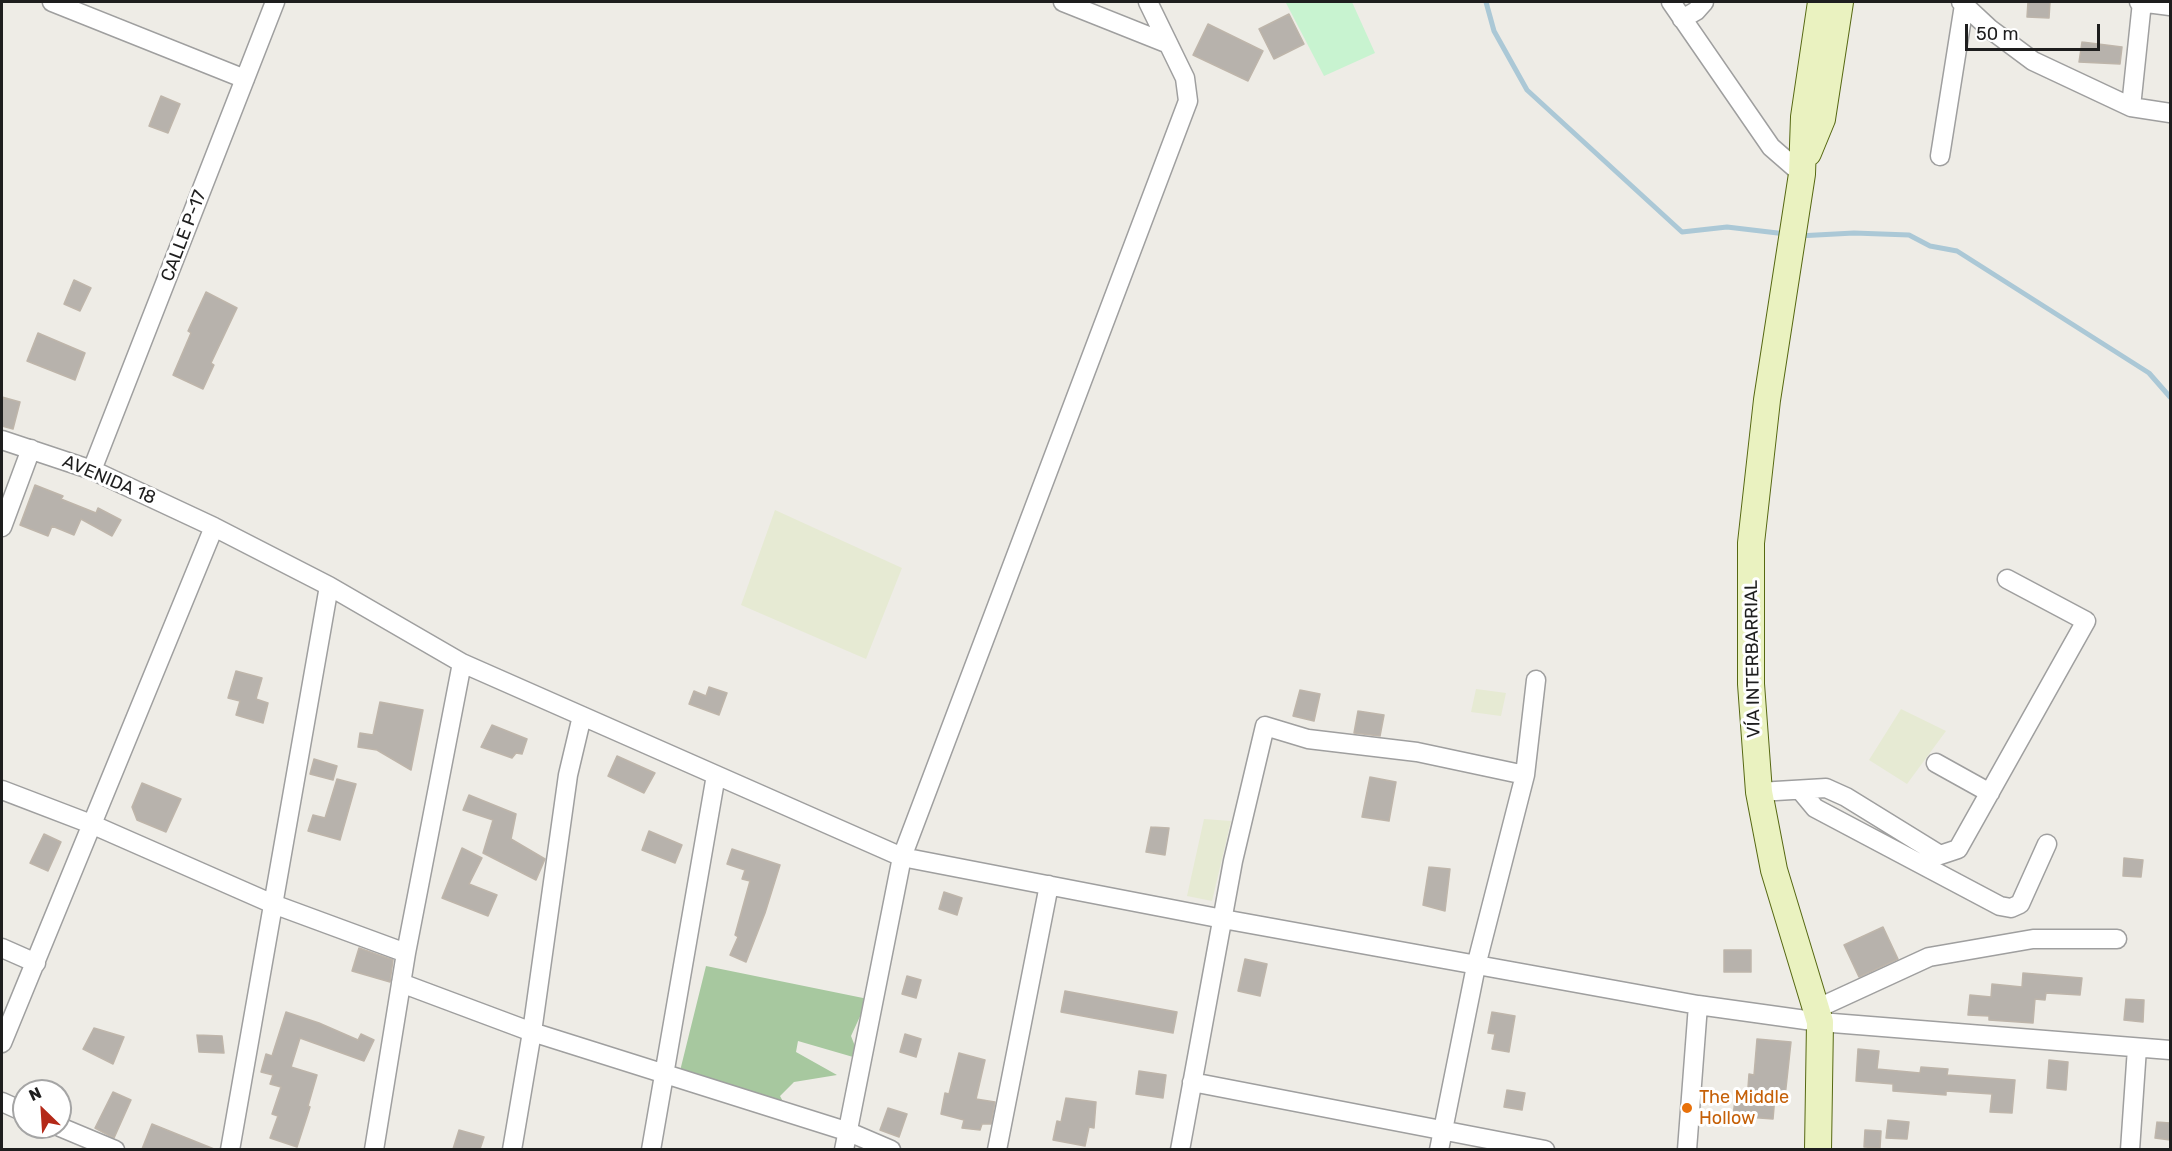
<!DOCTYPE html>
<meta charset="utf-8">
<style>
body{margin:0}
#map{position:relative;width:2172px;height:1151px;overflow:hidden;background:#eeece6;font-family:Rubik,sans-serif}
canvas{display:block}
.frame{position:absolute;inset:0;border:3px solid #1e1e1e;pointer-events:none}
.north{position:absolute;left:12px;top:1079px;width:60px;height:60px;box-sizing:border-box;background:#fff;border:2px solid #a5a5a5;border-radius:50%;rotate:335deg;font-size:16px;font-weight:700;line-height:24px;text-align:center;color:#1e1e1e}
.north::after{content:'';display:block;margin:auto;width:21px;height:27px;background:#b42918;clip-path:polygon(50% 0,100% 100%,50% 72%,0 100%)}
.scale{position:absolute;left:1965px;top:24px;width:135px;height:27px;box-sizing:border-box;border:3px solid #1e1e1e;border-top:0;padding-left:8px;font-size:18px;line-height:21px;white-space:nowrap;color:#1e1e1e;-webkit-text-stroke:4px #fff;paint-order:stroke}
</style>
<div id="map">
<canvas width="2172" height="1151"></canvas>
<div class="frame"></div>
<div class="north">N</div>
<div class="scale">50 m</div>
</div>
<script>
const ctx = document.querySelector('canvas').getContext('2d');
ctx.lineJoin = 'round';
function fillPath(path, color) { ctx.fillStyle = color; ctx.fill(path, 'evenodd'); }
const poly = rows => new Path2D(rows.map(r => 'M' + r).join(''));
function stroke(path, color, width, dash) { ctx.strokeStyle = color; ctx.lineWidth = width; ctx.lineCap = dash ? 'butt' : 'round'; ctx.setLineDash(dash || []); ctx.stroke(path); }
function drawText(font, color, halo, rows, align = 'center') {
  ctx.font = font + ' Rubik,sans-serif'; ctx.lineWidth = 6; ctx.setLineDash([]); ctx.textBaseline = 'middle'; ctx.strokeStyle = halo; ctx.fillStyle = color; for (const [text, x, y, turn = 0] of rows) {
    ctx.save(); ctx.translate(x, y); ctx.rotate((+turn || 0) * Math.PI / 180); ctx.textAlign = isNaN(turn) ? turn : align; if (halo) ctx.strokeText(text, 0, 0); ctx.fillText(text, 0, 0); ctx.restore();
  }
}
fillPath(poly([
 [775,510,902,568,866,659,741,605],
 [1476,689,1506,693,1501,716,1471,712],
 [1901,709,1946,731,1907,784,1869,760],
 [1204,819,1231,821,1212,901,1187,896]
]), '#e6ead3');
fillPath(poly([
 [706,966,868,999,851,1036,860,1059,798,1041,796,1052,837,1075,794,1082,780,1096,786,1107,679,1075]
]), '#a7c89f');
fillPath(poly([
 [1290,2,1352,2,1375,53,1324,76,1286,3]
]), '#c8f3d0');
stroke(poly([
 [1486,2,1494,31,1527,90,1682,232,1727,227,1786,234],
 [1798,236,1854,233,1909,235,1930,246,1957,251,2149,373,2170,397]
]), '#abc8d6', 5);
const building = poly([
 [2028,2,2050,2,2049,18,2027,17,2028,2],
 [1289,14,1304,44,1274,59,1259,29,1289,14],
 [1208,24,1263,51,1248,81,1193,55,1208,24],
 [2082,42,2122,47,2120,64,2079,62,2082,42],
 [161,96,180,104,168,133,149,126,161,96],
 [74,280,91,288,80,311,64,304,74,280],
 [206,292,237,308,211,363,214,365,203,389,173,375,191,333,188,331,206,292],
 [38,333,85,353,75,380,27,361,38,333],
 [2,397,20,402,13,429,2,426,2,397],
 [35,485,63,496,61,499,96,513,98,508,121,520,112,536,81,519,74,535,52,526,48,536,20,525,35,485],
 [236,671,262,678,256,699,268,703,263,723,236,715,240,701,228,698,236,671],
 [709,687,727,693,719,715,689,704,694,691,706,696,709,687],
 [1300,690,1320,694,1314,721,1293,716,1300,690],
 [380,702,423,710,411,770,377,750,358,747,360,733,373,735,380,702],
 [1358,711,1384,715,1380,736,1354,733,1358,711],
 [492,725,527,739,522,754,516,753,512,758,481,747,492,725],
 [617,756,655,773,644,793,608,776,617,756],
 [314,759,337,766,333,780,310,774,314,759],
 [1370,777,1396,782,1389,821,1362,817,1370,777],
 [337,779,356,784,340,840,308,831,313,815,325,818,337,779],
 [142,783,181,799,166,832,137,820,132,807,142,783],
 [469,795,516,814,511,839,545,859,536,880,483,853,493,820,463,810,469,795],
 [1151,827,1169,828,1165,855,1146,852,1151,827],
 [649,831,682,845,675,863,642,850,649,831],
 [44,834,61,842,48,871,30,863,44,834],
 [462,848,482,858,469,884,497,895,488,916,442,898,462,848],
 [732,849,780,865,765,913,746,962,730,955,738,937,735,935,750,881,742,879,745,870,727,864,732,849],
 [2124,858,2143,860,2141,877,2123,876,2124,858],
 [1429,867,1450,869,1445,911,1423,905,1429,867],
 [944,892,962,898,957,915,939,909,944,892],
 [1883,927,1898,959,1859,977,1844,945,1883,927],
 [359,948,393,960,390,982,352,971,359,948],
 [1724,950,1751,950,1751,972,1724,972,1724,950],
 [1245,959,1267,964,1260,996,1238,991,1245,959],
 [2023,973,2082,978,2080,995,2046,993,2045,1000,2035,999,2033,1023,1989,1020,1989,1016,1968,1015,1970,995,1991,997,1992,984,2022,987,2023,973],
 [907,976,921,980,916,998,902,994,907,976],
 [1065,991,1177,1012,1173,1033,1061,1012,1065,991],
 [2126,999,2144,1000,2143,1022,2124,1020,2126,999],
 [286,1012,319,1023,358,1040,361,1034,374,1040,364,1061,300,1038,291,1067,317,1075,308,1106,310,1107,297,1147,270,1138,278,1116,272,1114,281,1087,270,1084,273,1075,261,1072,266,1054,272,1056,286,1012],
 [1492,1012,1515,1016,1509,1052,1492,1049,1495,1034,1488,1033,1492,1012],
 [94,1028,124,1037,113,1064,83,1049,94,1028],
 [905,1034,921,1039,916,1057,900,1052,905,1034],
 [197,1035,222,1036,224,1053,199,1052,197,1035],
 [1757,1039,1791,1042,1785,1097,1775,1096,1773,1119,1733,1116,1735,1100,1747,1101,1749,1074,1754,1075,1757,1039],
 [1858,1049,1879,1051,1877,1069,1920,1073,1921,1067,1948,1069,1947,1075,2015,1080,2012,1113,1990,1112,1992,1094,1946,1091,1946,1095,1893,1091,1893,1084,1856,1081,1858,1049],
 [959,1053,985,1060,976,1099,995,1102,991,1124,982,1124,980,1130,962,1128,964,1120,941,1114,945,1093,949,1094,959,1053],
 [2049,1060,2068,1062,2066,1090,2047,1088,2049,1060],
 [1139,1071,1166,1075,1163,1098,1136,1094,1139,1071],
 [1507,1090,1525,1093,1522,1110,1504,1107,1507,1090],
 [113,1092,131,1100,114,1138,95,1128,113,1092],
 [1066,1098,1096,1102,1094,1128,1089,1127,1085,1146,1053,1140,1057,1121,1061,1122,1066,1098],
 [888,1108,907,1114,899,1137,880,1130,888,1108],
 [1888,1120,1909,1122,1907,1139,1886,1138,1888,1120],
 [2157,1122,2170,1123,2170,1140,2155,1138,2157,1122],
 [152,1124,214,1149,142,1149,152,1124],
 [459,1130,484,1137,480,1149,453,1149,459,1130],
 [1865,1130,1881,1131,1880,1148,1864,1147,1865,1130]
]);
fillPath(building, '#b7b2ac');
stroke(building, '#beb5aa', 1.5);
const minor = poly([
 [52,2,245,79],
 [1063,2,1166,43],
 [1671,2,1771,147,1802,174],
 [1961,2,1990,29,2033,61,2131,107,2170,113],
 [2139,2,2170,6],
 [1682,19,1696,11,1704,2],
 [2131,107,2142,2],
 [1940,156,1964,5],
 [2,440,92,470,214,527,329,586,462,663,902,857,1223,919,1698,1005,1820,1022,2170,1050],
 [92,470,275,2],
 [2,527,31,449],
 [1936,763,1990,793],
 [1525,775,1536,680],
 [2,790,91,824,273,904,406,953],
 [1800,790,1815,808,2000,906,2011,908,2020,904,2047,844],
 [1759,792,1826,788,1846,797,1940,855,1958,849,2086,621,2007,579],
 [2,948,36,963],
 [401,983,532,1032,849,1132,891,1150],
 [1816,1009,1929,957,2033,939,2117,939],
 [2,1043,214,527],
 [1192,1082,1545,1150],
 [2,1102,24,1112],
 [60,1127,115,1150],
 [230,1150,329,586],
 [374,1150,406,953,462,663],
 [512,1150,532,1032,568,775,582,716],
 [651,1150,716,775],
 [844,1150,902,857,1188,101,1185,78,1148,2],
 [997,1150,1049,885],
 [1180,1150,1233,861,1265,726,1308,739,1417,752,1525,775,1476,966,1439,1150],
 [1687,1150,1698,1005],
 [2130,1150,2137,1048]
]);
const secondary = poly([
 [1808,153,1822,119,1840,2],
 [1818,1150,1820,1022,1774,870,1759,792,1751,684,1751,543,1767,400,1802,174,1804,117,1821,2]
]);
stroke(minor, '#9f9f9f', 21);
stroke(secondary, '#566812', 28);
stroke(minor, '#fff', 18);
stroke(secondary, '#eaf2c0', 26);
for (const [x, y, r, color] of [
 [1687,1108,6,"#e8710a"]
]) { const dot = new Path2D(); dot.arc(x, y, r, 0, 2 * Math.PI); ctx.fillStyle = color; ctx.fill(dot); stroke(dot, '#fff', 2); }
drawText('18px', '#1e1e1e', '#fff', [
 ["CALLE P-17",184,236,-69],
 ["AVENIDA 18",109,480,23],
 ["VÍA INTERBARRIAL",1753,659,-91]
]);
drawText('18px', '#c56008', '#fff', [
 ["The Middle",1699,1098],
 ["Hollow",1699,1119]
], 'left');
</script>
